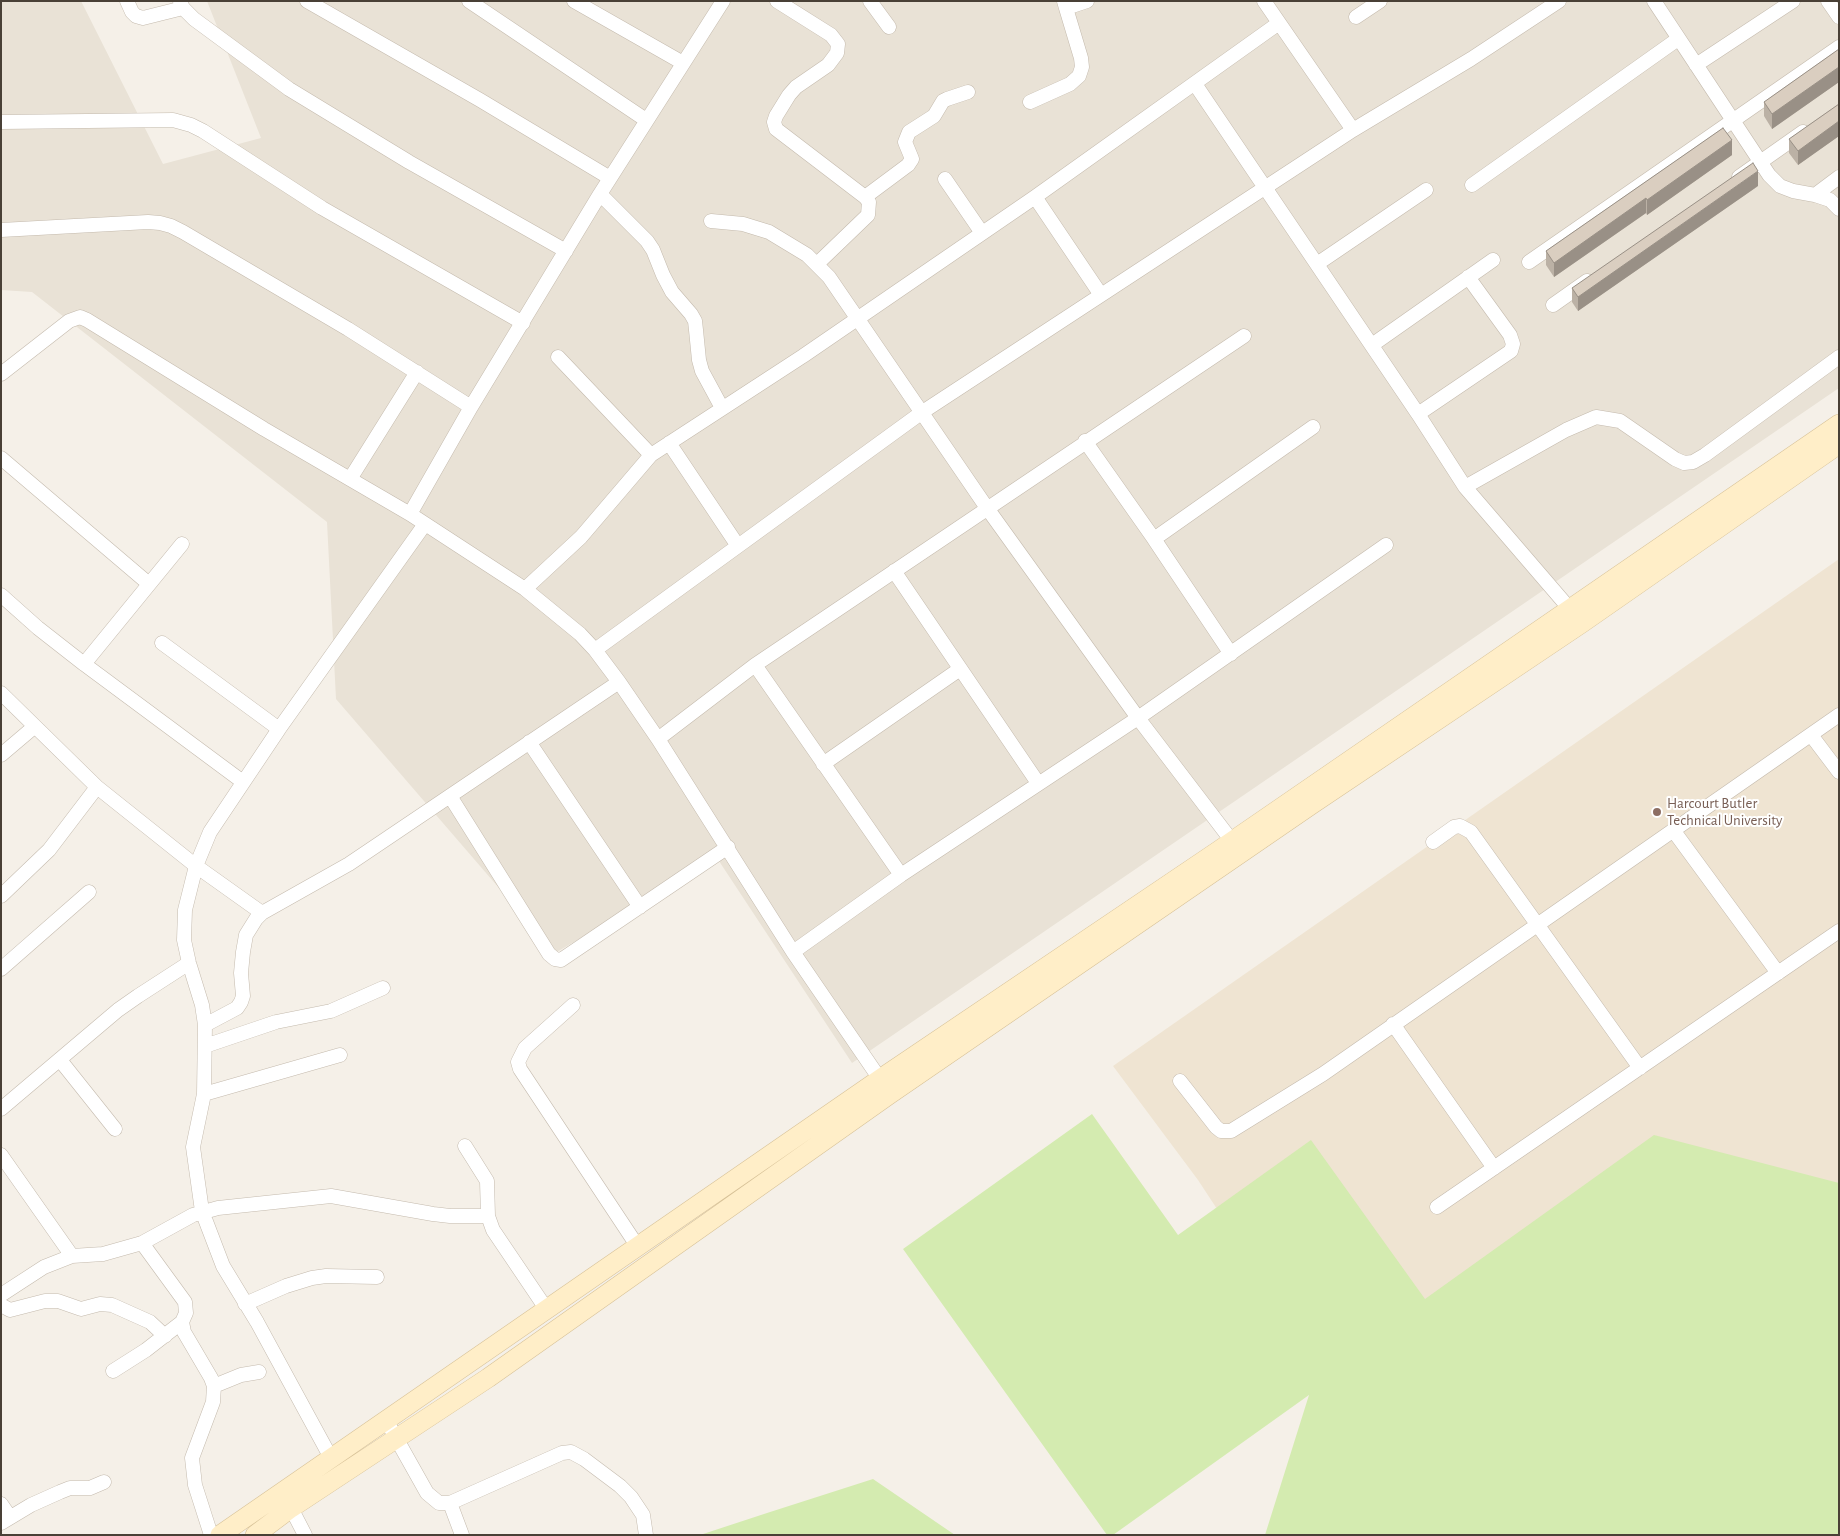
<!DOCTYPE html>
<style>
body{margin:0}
#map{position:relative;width:1840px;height:1536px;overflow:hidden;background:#f5f0e8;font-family:"Alegreya Sans",sans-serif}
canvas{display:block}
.frame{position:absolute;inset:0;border:2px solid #494036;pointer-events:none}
</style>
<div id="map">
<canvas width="1840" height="1536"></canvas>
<div class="frame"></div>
</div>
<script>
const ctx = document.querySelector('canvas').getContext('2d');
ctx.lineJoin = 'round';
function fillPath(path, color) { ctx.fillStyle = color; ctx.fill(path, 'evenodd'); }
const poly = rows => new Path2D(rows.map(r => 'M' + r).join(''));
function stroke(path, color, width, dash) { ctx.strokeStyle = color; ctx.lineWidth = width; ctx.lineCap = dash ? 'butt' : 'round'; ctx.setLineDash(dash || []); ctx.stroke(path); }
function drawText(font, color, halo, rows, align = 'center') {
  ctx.font = font + ' "Alegreya Sans",sans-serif'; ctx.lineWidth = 4; ctx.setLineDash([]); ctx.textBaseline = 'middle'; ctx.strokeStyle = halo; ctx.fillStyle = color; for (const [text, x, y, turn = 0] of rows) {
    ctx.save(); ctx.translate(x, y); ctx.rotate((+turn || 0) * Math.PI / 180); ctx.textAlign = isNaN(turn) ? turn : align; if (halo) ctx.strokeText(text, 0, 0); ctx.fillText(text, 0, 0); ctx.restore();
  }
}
fillPath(poly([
 [1,1,81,1,163,164,261,138,207,1,1839,1,1839,388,852,1063,717,858,555,953,336,699,327,522,32,292,1,290]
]), '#e9e2d6');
fillPath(poly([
 [1839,559,1839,1535,1431,1535,1198,1180,1113,1066]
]), '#efe4d2');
fillPath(poly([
 [1092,1114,1178,1235,1311,1140,1425,1299,1654,1135,1839,1183,1839,1535,1265,1535,1309,1395,1113,1535,1107,1535,903,1249],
 [873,1479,955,1535,700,1535,767,1513]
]), '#d4ebb0');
const street = poly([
 [127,1,132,12,136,16,143,18,183,8],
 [180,1,183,8,194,19,289,89,409,162,566,251],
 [307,1,480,100,610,178],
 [469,1,646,120],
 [574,1,683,63],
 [777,1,831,35,838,44,837,53,828,65,796,87,789,95,776,116,774,122,776,129,865,197,869,202,868,215,817,264],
 [870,1,889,27],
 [1064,1,1066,8,1087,1],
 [1264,1,1353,130],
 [1654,1,1769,175,1780,186,1793,191,1815,195,1830,200,1839,209],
 [1828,1,1839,17],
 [1356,17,1380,1],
 [1696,65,1793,1],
 [1195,84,1418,414,1465,487,1575,615],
 [1030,102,1070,84,1079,76,1082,67,1081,58,1066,8],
 [1,122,173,120,191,125,203,131,322,208,523,323],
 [1739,177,1803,132],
 [945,179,982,233],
 [1472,185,1678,39],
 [600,194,647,241,653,250,663,275,672,292,691,314,695,321,696,330,699,360,702,371,722,408],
 [1815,195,1839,177],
 [865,197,908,165,912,159,905,142,909,132,934,116,943,101,947,99,968,92],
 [1035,197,1101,295],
 [711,221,743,224,769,232,807,255,829,277,987,508,1138,718,1238,849],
 [1,230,148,222,160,223,171,226,183,232,348,329,471,407],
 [1529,262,1839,47],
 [1317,264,1426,190],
 [1553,305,1587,281],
 [1372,345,1493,260],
 [558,357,651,455],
 [1,374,69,321,80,317,87,320,264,429,410,514,525,589,580,634,595,650,619,682,658,739,793,952,884,1085],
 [1418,414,1511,351,1513,344,1510,335,1468,277],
 [1085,441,1154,539,1231,654],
 [669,443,738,546],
 [1,458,149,584],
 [350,479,417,372],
 [1465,487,1566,430,1596,417,1620,421,1675,459,1684,463,1693,462,1705,455,1839,357],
 [410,514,471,407,600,194,723,1],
 [1154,539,1313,427],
 [894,571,1038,783],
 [525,589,581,537,651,455,803,356,1035,197,1279,23],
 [1,595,38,628,84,664,243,782],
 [162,643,279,729],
 [595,650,921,413,1353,130,1471,59,1559,1],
 [84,664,182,544],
 [755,665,901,875],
 [1,693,97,787,196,866,262,913],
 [1811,735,1839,772],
 [658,739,755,665,1244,336],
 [529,742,640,907],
 [1,755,34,727],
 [823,764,960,669],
 [450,796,549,954,555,959,561,960,728,847],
 [1673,830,1778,973],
 [1433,842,1454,827,1460,826,1471,832,1640,1068],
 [1,896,49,850,97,787],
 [793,952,901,875,1138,718,1386,545],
 [1,969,89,892],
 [573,1005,525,1048,518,1062,520,1069,638,1247],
 [1393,1024,1494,1168],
 [205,1025,237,1008,241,1002,243,996,241,973,243,952,246,935,256,919,262,913,349,864,619,682],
 [205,1046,276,1022,331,1011,383,988],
 [60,1060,115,1129],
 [1180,1081,1216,1127,1221,1131,1231,1131,1323,1074,1839,715],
 [204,1094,340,1055],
 [1,1109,118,1010,138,996,189,963],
 [465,1146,487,1181,488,1216,493,1230,547,1310],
 [1,1155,72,1256],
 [1437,1207,1839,931],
 [142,1243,185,1302,186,1313,182,1322,184,1332,211,1378,214,1386,213,1402,192,1458,195,1485,211,1535],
 [1,1295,44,1267,72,1256,103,1254,142,1243,193,1215,218,1208,331,1196,433,1214,450,1216,488,1216],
 [245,1304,286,1286,312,1278,326,1276,377,1277],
 [1,1305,10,1310,45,1301,58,1301,81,1309,100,1304,112,1305,150,1322,165,1336],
 [113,1371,146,1350,182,1322],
 [214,1386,241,1375,259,1372],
 [386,1420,427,1493,439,1503,450,1503,562,1453,571,1452,584,1459,620,1486,631,1497,643,1515,646,1535],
 [331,1458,257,1322,223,1266,202,1211,193,1147,204,1094,205,1025,202,1005,189,963,184,940,185,910,196,866,210,832,279,729,425,524],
 [450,1503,462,1535],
 [1,1504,10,1517],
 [291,1508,305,1535],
 [1,1523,31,1505,60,1492,70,1488,90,1488,104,1482]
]);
const secondary = poly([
 [220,1535,880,1079,1218,851,1839,424],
 [255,1535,291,1508,488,1378,890,1094,1311,805,1582,623,1839,444]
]);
stroke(street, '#c4baad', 15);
stroke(secondary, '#d7c197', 20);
stroke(street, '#fff', 14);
stroke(secondary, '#ffeec8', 19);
fillPath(poly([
 [1839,49,1839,82,1772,129,1764,116,1764,102],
 [1839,104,1839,136,1798,165,1789,153,1789,139],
 [1723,128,1732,155,1647,215,1646,213,1554,277,1546,265,1546,251],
 [1758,186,1578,311,1572,302,1572,288]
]), '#bbb1a5');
fillPath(poly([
 [1839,67,1839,82,1772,129,1772,114],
 [1839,121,1839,136,1798,165,1798,151],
 [1732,140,1732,155,1647,215,1647,200],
 [1758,171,1758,186,1578,311,1578,297],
 [1646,198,1646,213,1554,277,1554,263]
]), '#999086');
const building = poly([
 [1839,49,1839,67,1772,114,1764,102,1839,49],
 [1839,104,1839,121,1798,151,1789,139,1839,104],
 [1723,128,1732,140,1647,200,1646,198,1554,263,1546,251,1723,128],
 [1753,163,1758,171,1578,297,1572,288,1753,163]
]);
fillPath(building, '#dacec0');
stroke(building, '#999086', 1);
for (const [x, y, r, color] of [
 [1657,812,5,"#8d6e63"]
]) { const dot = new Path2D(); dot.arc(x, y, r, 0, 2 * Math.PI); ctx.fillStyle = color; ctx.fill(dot); stroke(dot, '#fff', 2); }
drawText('15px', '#785e54', '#fff', [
 ["Harcourt Butler",1667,803],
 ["Technical University",1667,820]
], 'left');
</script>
